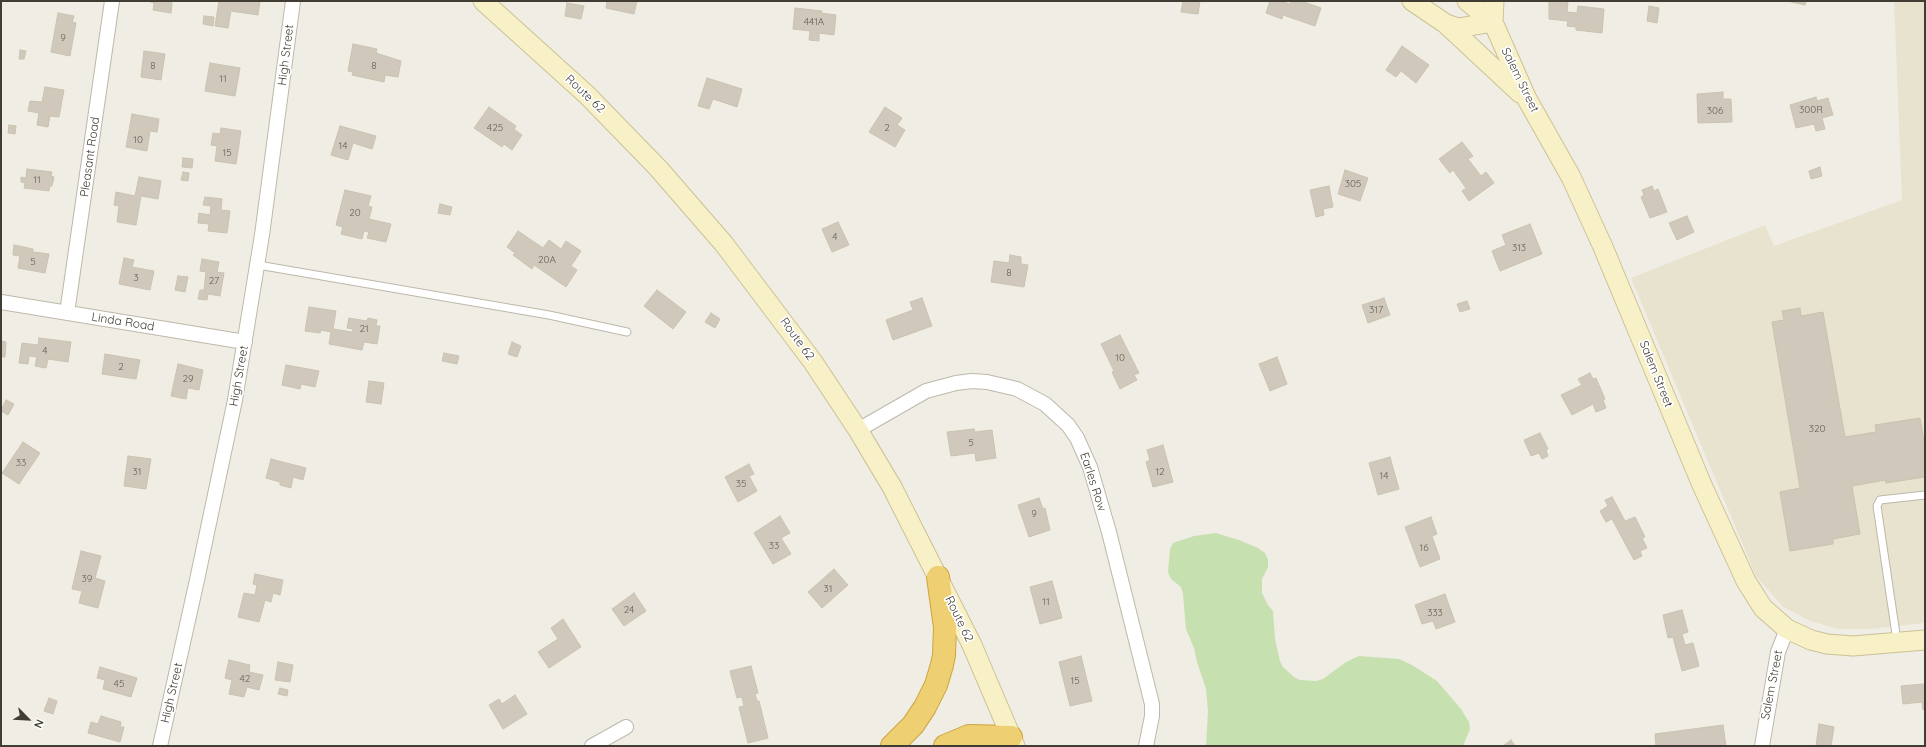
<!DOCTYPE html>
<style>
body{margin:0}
#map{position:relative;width:1926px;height:747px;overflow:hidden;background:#f0ede4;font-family:Quicksand,sans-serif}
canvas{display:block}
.frame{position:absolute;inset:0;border:2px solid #413d35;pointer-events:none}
.north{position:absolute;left:8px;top:699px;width:40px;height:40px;-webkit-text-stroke:3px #fff;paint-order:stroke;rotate:114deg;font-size:11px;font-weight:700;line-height:16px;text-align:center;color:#413d35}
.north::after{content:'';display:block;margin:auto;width:14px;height:18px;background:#413d35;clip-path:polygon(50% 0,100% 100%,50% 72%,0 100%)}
</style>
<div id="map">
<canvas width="1926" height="747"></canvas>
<div class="frame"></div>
<div class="north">N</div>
</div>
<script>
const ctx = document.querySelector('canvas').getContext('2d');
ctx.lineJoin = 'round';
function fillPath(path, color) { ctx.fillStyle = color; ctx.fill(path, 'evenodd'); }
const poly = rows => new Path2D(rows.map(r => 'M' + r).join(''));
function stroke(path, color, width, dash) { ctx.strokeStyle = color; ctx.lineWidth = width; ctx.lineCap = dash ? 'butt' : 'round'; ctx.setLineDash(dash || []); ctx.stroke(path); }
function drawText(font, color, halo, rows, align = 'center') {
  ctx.font = font + ' Quicksand,sans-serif'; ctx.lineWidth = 3.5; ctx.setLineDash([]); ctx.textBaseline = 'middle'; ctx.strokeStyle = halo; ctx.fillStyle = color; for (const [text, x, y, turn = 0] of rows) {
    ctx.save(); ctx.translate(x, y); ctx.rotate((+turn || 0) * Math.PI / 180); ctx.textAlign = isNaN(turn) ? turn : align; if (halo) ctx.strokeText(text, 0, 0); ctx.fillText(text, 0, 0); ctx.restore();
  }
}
fillPath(poly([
 [1894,1,1925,1,1925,623,1871,629,1838,629,1810,621,1782,606,1756,576,1631,278,1765,225,1774,246,1902,200]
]), '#e8e3cf');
fillPath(poly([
 [1216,533,1239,540,1258,548,1265,553,1268,560,1268,567,1262,579,1262,593,1268,605,1273,611,1275,639,1280,661,1283,667,1294,677,1300,680,1316,681,1323,679,1346,662,1359,656,1399,659,1412,665,1437,681,1461,709,1469,722,1470,729,1463,746,1206,746,1208,711,1206,689,1197,662,1194,648,1186,629,1183,594,1181,587,1171,579,1168,572,1170,549,1173,543,1194,536]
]), '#c7e0b0');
const building = poly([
 [148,1,168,1,172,3,171,13,153,10,154,3,148,1],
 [219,1,260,1,258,15,231,11,228,28,215,26,219,1],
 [607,1,637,1,634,14,606,8,607,1],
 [1183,1,1200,1,1198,14,1181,12,1183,1],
 [1270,1,1280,1,1290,4,1291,1,1301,1,1321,8,1315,26,1283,15,1282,19,1266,13,1270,1],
 [1549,1,1568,1,1567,12,1577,13,1578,6,1604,9,1602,33,1576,30,1576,27,1567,26,1568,21,1549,19,1549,1],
 [1787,1,1806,1,1805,5,1787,1],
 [567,3,584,6,581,19,565,16,567,3],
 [1649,6,1659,8,1657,23,1647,21,1649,6],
 [795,8,822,11,821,13,836,15,834,35,819,33,819,41,809,40,810,31,793,29,795,8],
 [58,13,74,16,72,22,76,23,70,56,51,52,58,13],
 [204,16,214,17,213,26,203,24,204,16],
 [353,44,377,49,376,53,401,61,398,77,385,75,384,82,352,75,353,72,348,71,353,44],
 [1402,46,1429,65,1416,83,1401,71,1396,77,1386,70,1402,46],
 [20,50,26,51,24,59,19,59,20,50],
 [144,51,165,54,161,80,141,77,144,51],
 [210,63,240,68,235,96,205,91,210,63],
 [707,78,742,89,737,107,713,99,709,109,698,106,707,78],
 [45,87,64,90,59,117,50,116,48,127,37,125,39,113,28,111,30,101,42,102,45,87],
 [1723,92,1723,99,1731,99,1732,122,1698,123,1697,94,1723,92],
 [1816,97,1817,101,1828,98,1833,115,1822,118,1825,129,1816,131,1814,124,1796,128,1790,105,1816,97],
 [489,107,516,126,514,129,522,135,512,150,504,144,502,147,474,128,489,107],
 [885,107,902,118,897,125,905,130,895,147,869,132,885,107],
 [132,114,159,119,157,132,150,131,147,151,126,147,132,114],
 [9,125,16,126,15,134,8,133,9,125],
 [340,126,376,136,372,149,353,143,348,160,331,155,340,126],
 [221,128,241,131,236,164,215,161,217,146,211,145,213,133,220,134,221,128],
 [1462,142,1473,156,1468,159,1481,176,1486,172,1494,183,1469,201,1462,191,1466,188,1453,170,1450,173,1439,159,1462,142],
 [183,158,193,159,192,168,182,167,183,158],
 [1820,167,1822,176,1811,179,1809,171,1820,167],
 [27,169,52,172,51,176,54,177,52,186,50,186,49,191,24,188,25,183,21,182,21,177,26,178,27,169],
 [1345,170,1368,178,1360,201,1338,194,1345,170],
 [183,172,189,173,188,181,181,180,183,172],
 [139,177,161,181,158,199,141,196,136,225,117,222,119,206,114,205,116,192,135,196,139,177],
 [1329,186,1333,207,1323,209,1324,215,1316,217,1310,190,1329,186],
 [1652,186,1654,191,1658,189,1667,212,1650,218,1641,197,1644,195,1642,190,1652,186],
 [345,190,371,196,368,206,372,207,369,219,391,224,386,242,367,238,369,232,364,231,362,239,341,234,343,227,336,225,345,190],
 [205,197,222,199,221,210,230,211,227,233,208,231,209,224,198,223,199,213,210,215,211,206,203,205,205,197],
 [440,204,452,207,450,215,438,213,440,204],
 [1687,216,1694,232,1677,240,1669,223,1687,216],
 [838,222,849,245,832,252,822,229,838,222],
 [1530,224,1542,254,1500,271,1492,251,1506,245,1502,235,1530,224],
 [518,231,543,248,549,240,561,249,566,241,581,251,571,266,577,270,566,287,534,265,532,269,513,255,515,253,507,247,518,231],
 [14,245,33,249,33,252,49,254,45,273,18,268,20,256,13,255,14,245],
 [1010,255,1021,257,1021,264,1028,265,1024,287,991,282,994,261,1009,263,1010,255],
 [124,258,134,260,132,267,154,271,150,290,119,284,124,258],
 [202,259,219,262,217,272,224,273,220,296,208,294,207,300,198,299,200,290,204,290,206,272,200,271,202,259],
 [178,276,188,277,185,292,175,290,178,276],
 [657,290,686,312,673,329,644,306,657,290],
 [922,298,932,326,893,340,886,320,913,310,910,302,922,298],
 [1384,298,1390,315,1368,323,1362,305,1384,298],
 [1467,301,1470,309,1460,312,1457,304,1467,301],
 [309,307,336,311,333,329,352,332,353,329,347,328,349,318,367,321,368,318,377,320,376,326,380,326,377,344,364,342,362,350,329,344,331,332,321,330,320,333,305,331,309,307],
 [1800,308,1801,316,1823,312,1845,437,1876,432,1875,425,1920,418,1925,447,1925,477,1886,483,1885,480,1852,486,1860,534,1833,539,1833,544,1790,551,1780,492,1800,488,1772,322,1784,320,1782,311,1800,308],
 [711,313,720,319,715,328,705,322,711,313],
 [1120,335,1139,373,1134,375,1137,380,1120,389,1112,372,1114,371,1101,344,1120,335],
 [39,338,71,342,68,362,48,359,46,368,35,366,37,357,29,356,28,364,19,363,22,343,38,345,39,338],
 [1,341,6,342,5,357,1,357,1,341],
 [512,342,521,346,517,357,508,354,512,342],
 [444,353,459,356,457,364,442,361,444,353],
 [105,354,140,360,136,379,102,374,105,354],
 [1277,357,1287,384,1270,391,1259,364,1277,357],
 [178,364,203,370,199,390,188,388,186,399,171,396,178,364],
 [286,365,319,371,315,387,301,384,300,389,282,385,286,365],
 [1590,373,1593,379,1596,378,1605,399,1603,400,1606,408,1596,412,1593,404,1572,415,1561,395,1582,385,1578,379,1590,373],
 [369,381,384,383,381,404,366,402,369,381],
 [6,400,14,404,8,415,1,411,6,400],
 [974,429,975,432,992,430,996,458,976,461,975,453,951,456,947,432,974,429],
 [1540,433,1548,449,1546,450,1548,456,1542,459,1539,453,1531,456,1524,440,1540,433],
 [23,442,40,453,19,484,2,473,23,442],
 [1163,445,1173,482,1153,487,1146,462,1150,460,1147,450,1163,445],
 [128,456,151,459,146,489,124,486,128,456],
 [1390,457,1399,489,1378,495,1369,463,1390,457],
 [271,459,306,468,303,480,293,477,291,488,280,485,280,482,266,478,271,459],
 [749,464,754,474,749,476,757,491,738,502,725,477,749,464],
 [1612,497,1625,521,1635,517,1645,537,1642,538,1647,548,1640,551,1642,556,1634,560,1612,519,1606,522,1600,511,1608,506,1605,500,1612,497],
 [1039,498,1043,509,1045,508,1050,530,1029,537,1018,505,1039,498],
 [780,516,790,533,781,538,791,554,773,564,754,533,780,516],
 [1431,517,1437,534,1432,536,1440,559,1420,567,1405,527,1431,517],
 [81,551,101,556,95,578,105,581,98,608,79,603,82,591,72,589,81,551],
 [834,569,848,585,822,608,808,592,834,569],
 [255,574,283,580,280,595,273,593,271,602,265,600,259,622,238,617,244,593,255,595,257,585,253,584,255,574],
 [1052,581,1062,618,1040,624,1030,587,1052,581],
 [634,593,646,611,624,626,612,609,634,593],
 [1445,594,1455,622,1436,629,1433,621,1422,624,1415,605,1445,594],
 [1682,610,1688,632,1682,634,1685,645,1693,643,1699,666,1682,671,1673,637,1668,638,1663,615,1682,610],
 [563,619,581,647,549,668,538,652,558,639,551,628,563,619],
 [1081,656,1092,701,1070,706,1059,662,1081,656],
 [229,660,250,665,249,672,263,675,259,690,247,687,244,697,229,694,232,680,225,678,229,660],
 [278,662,293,665,290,682,275,680,278,662],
 [751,666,758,693,755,694,757,701,759,701,768,738,748,743,739,707,744,706,742,697,737,698,730,671,751,666],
 [100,667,137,678,131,697,103,689,105,680,97,678,100,667],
 [1923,684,1925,692,1925,709,1923,710,1922,702,1903,704,1901,686,1923,684],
 [280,688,288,690,287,696,278,694,280,688],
 [515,695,527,714,503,729,489,705,499,699,502,704,515,695],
 [49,698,57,701,53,714,44,711,49,698],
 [101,716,121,722,120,727,124,727,120,742,88,733,91,722,98,724,101,716],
 [1819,724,1834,727,1831,746,1816,746,1819,724],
 [1723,725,1726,746,1656,746,1655,734,1723,725],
 [1511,740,1515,746,1503,746,1511,740]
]);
fillPath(building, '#d0c9bb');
stroke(building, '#cac2af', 1);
const lane = poly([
 [258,265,549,315,627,332],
 [1897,641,1877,506,1880,500,1925,495]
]);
const street = poly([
 [1,302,245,342],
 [67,313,112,1],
 [858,430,926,391,956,383,972,381,987,382,1017,389,1045,404,1068,425,1077,438,1090,467,1109,532,1152,704,1152,716,1146,746],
 [160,746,197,580,235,400,262,235,293,1],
 [592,746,626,727],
 [1762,746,1778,652,1787,629]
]);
const secondary = poly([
 [483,1,587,95,658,168,724,244,813,362,858,430,892,487,972,645,1015,746],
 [1412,1,1446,24,1520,93],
 [1467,1,1493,22],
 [1494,1,1493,22,1527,99,1571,177,1603,247,1702,485,1746,581,1763,608,1787,629,1811,640,1827,644,1853,646,1925,640],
 [1446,24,1458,28,1493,22]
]);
const highway = poly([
 [892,746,913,725,925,707,936,685,942,665,944,655,945,627,938,577],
 [945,746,969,736,1011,737]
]);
stroke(lane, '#bdb8ab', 9);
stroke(street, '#bdb8ab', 16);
stroke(secondary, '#cbc298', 21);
stroke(highway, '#cca442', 24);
stroke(lane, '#fff', 7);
stroke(street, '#fff', 14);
stroke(secondary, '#f8f0c6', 19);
stroke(highway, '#eecf71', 22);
drawText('10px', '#656056', null, [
 ["441A",814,22],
 ["9",63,38],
 ["8",153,66],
 ["8",374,66],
 ["11",223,79],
 ["300R",1811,110],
 ["306",1715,111],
 ["425",495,128],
 ["2",887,128],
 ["10",138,140],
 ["14",343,146],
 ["15",227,153],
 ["11",37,180],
 ["305",1353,184],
 ["20",355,213],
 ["4",835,237],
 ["313",1519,248],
 ["20A",547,260],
 ["5",33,262],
 ["8",1009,273],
 ["3",136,278],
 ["27",214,281],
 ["317",1376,310],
 ["21",364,329],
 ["4",45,351],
 ["10",1120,358],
 ["2",121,367],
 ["29",188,379],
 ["320",1817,429],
 ["5",971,443],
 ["33",21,463],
 ["31",137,472],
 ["12",1160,472],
 ["14",1384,476],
 ["35",741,484],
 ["9",1034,514],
 ["33",774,546],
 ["16",1424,548],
 ["39",87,579],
 ["31",828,589],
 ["11",1046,602],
 ["24",629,610],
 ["333",1435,613],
 ["42",245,679],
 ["15",1075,681],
 ["45",119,684]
]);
drawText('12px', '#413d35', '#fff', [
 ["High Street",286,55,-83],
 ["Salem Street",1520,80,64],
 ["Route 62",585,94,43],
 ["Pleasant Road",90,157,-82],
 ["Linda Road",123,322,9],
 ["Route 62",797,339,54],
 ["Salem Street",1656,374,68],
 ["High Street",239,376,-80],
 ["Earles Row",1093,482,72],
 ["Route 62",959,619,64],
 ["Salem Street",1772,685,-79],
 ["High Street",172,693,-77]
]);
</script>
